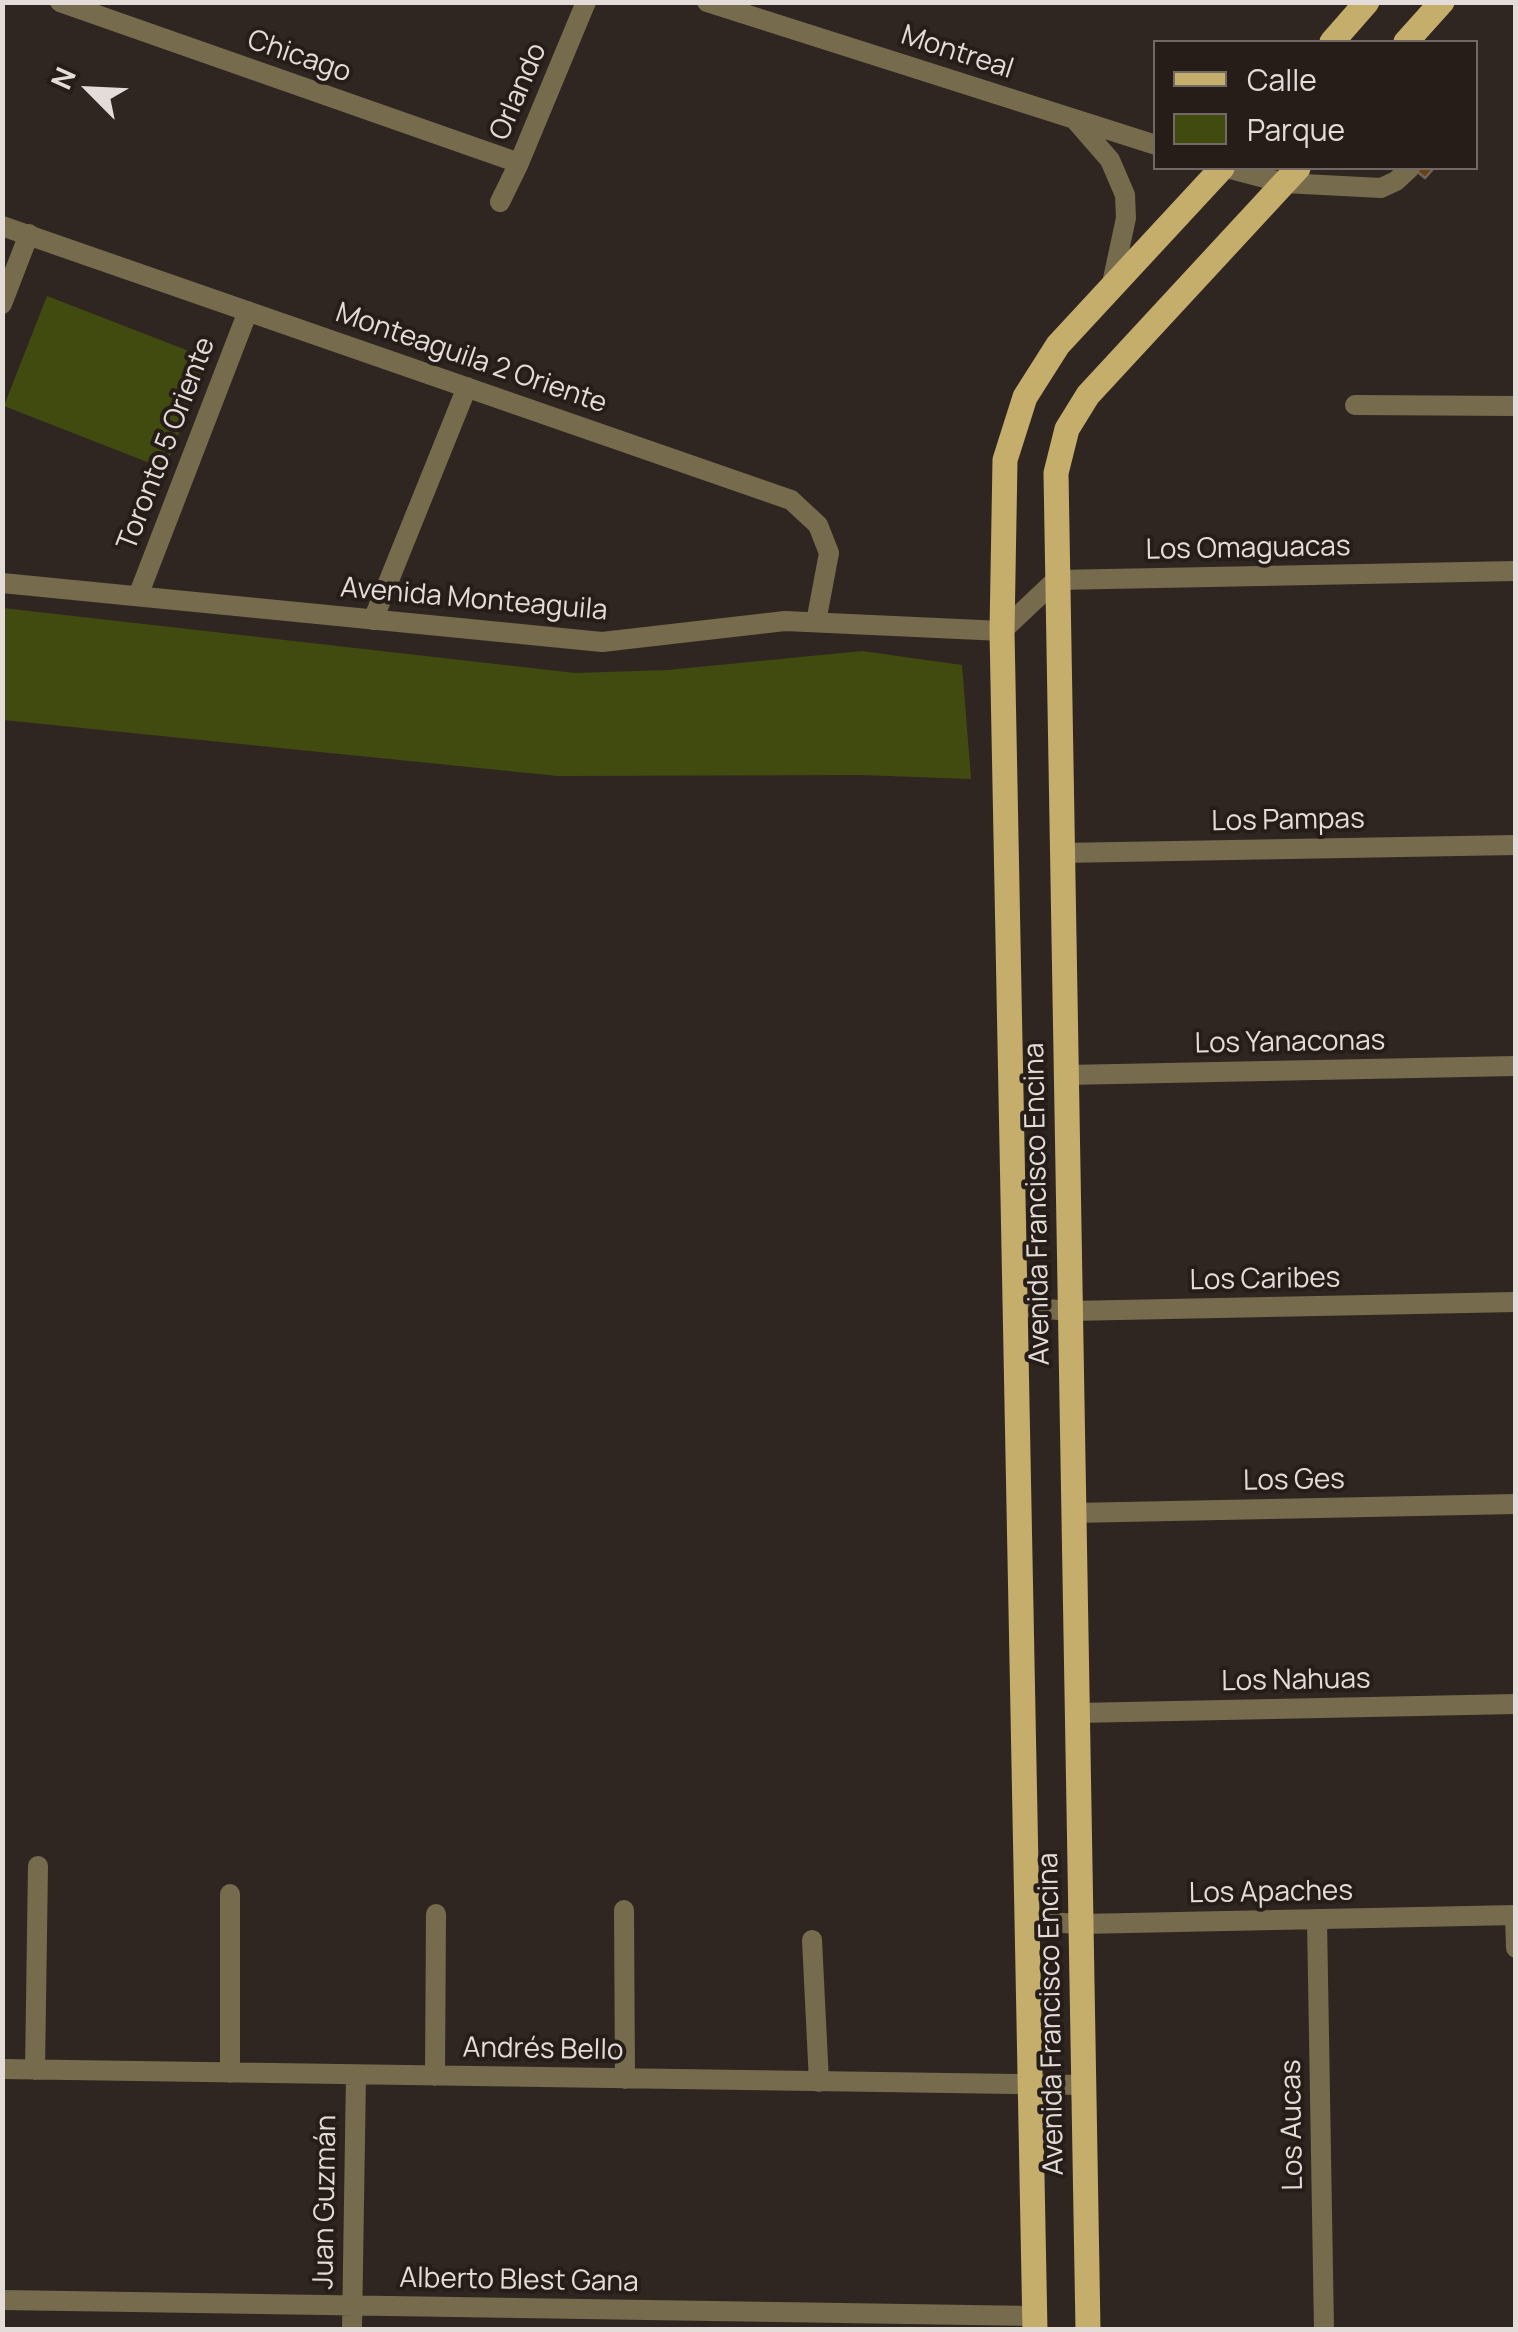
<!DOCTYPE html>
<meta charset="utf-8">
<style>
body{margin:0}
#map{position:relative;width:1518px;height:2332px;overflow:hidden;background:#302621;font-family:Manrope,sans-serif}
canvas{display:block}
.frame{position:absolute;inset:0;border:5px solid #e3dcd9;pointer-events:none}
.legend{position:absolute;left:1153px;top:40px;width:325px;height:130px;box-sizing:border-box;background:#261d18;border:2px solid #726965;margin:0;padding:12px 18px;list-style:none;font-size:30px;color:#e3dcd9}
.legend li{display:flex;align-items:center;gap:20px;height:50px}
.legend b{width:50px;border:2px solid #726965}
.north{position:absolute;left:40px;top:40px;width:100px;height:100px;-webkit-text-stroke:8px #261d18;paint-order:stroke;rotate:294deg;font-size:28px;font-weight:700;line-height:40px;text-align:center;color:#e3dcd9}
.north::after{content:'';display:block;margin:auto;width:35px;height:45px;background:#e3dcd9;clip-path:polygon(50% 0,100% 100%,50% 72%,0 100%)}
</style>
<div id="map">
<canvas width="1518" height="2332"></canvas>
<div class="frame"></div>
<ul class="legend">
<li><b style="height:12px;background:#c5ad6c"></b>Calle</li>
<li><b style="height:28px;background:#414b10"></b>Parque</li>
</ul>
<div class="north">N</div>
</div>
<script>
const ctx = document.querySelector('canvas').getContext('2d');
ctx.lineJoin = 'round';
function fillPath(path, color) { ctx.fillStyle = color; ctx.fill(path, 'evenodd'); }
const poly = rows => new Path2D(rows.map(r => 'M' + r).join(''));
function stroke(path, color, width, dash) { ctx.strokeStyle = color; ctx.lineWidth = width; ctx.lineCap = dash ? 'butt' : 'round'; ctx.setLineDash(dash || []); ctx.stroke(path); }
function drawText(font, color, halo, rows, align = 'center') {
  ctx.font = font + ' Manrope,sans-serif'; ctx.lineWidth = 8; ctx.setLineDash([]); ctx.textBaseline = 'middle'; ctx.strokeStyle = halo; ctx.fillStyle = color; for (const [text, x, y, turn = 0] of rows) {
    ctx.save(); ctx.translate(x, y); ctx.rotate((+turn || 0) * Math.PI / 180); ctx.textAlign = isNaN(turn) ? turn : align; if (halo) ctx.strokeText(text, 0, 0); ctx.fillText(text, 0, 0); ctx.restore();
  }
}
fillPath(poly([
 [47,296,207,358,165,469,4,406],
 [3,608,575,673,668,670,862,651,962,665,971,779,861,775,558,776,3,720]
]), '#414b10');
const building = poly([
 [1413,168,1434,168,1425,178,1413,168]
]);
fillPath(building, '#6b3f12');
stroke(building, '#6d645c', 2.5);
stroke(poly([
 [1284,183,1381,188,1396,181,1410,168]
]), '#766b4d', 20);
stroke(poly([
 [60,2,519,163],
 [707,2,1156,145],
 [1076,121,1110,160,1125,195,1126,218,1111,288],
 [1227,168,1284,183],
 [500,202,519,163,586,2],
 [2,226,791,500,818,525,829,553,816,622],
 [2,304,29,234],
 [1355,405,1516,406],
 [2,583,602,642,785,621,1002,631,1056,580,1516,571],
 [138,596,248,311],
 [373,620,467,387],
 [1061,853,1516,845],
 [1066,1075,1516,1066],
 [1015,1306,1069,1311,1516,1302],
 [1073,1513,1516,1504],
 [1077,1713,1516,1704],
 [624,1910,625,2079],
 [1515,1915,1516,1948],
 [1317,1919,1324,2330],
 [1027,1921,1081,1924,1516,1915],
 [812,1940,819,2082],
 [2,2069,1083,2085],
 [35,2070,38,1866],
 [230,2073,230,1894],
 [435,2076,436,1914],
 [2,2300,1035,2316],
 [352,2330,356,2075]
]), '#766b4d', 20);
stroke(poly([
 [1332,42,1367,2],
 [1406,42,1442,2],
 [1035,2330,1002,631,1005,460,1025,397,1058,345,1222,168],
 [1088,2330,1056,473,1067,429,1088,395,1298,168]
]), '#c5ad6c', 25);
drawText('28px', '#e3dcd9', '#261d18', [
 ["Montreal",957,53,18],
 ["Chicago",299,57,19],
 ["Orlando",519,92,-67],
 ["Monteaguila 2 Oriente",471,359,19],
 ["Toronto 5 Oriente",167,444,-69],
 ["Los Omaguacas",1248,549,-1],
 ["Avenida Monteaguila",474,600,5],
 ["Los Pampas",1288,821,-1],
 ["Los Yanaconas",1290,1043,-1],
 ["Avenida Francisco Encina",1038,1204,-91],
 ["Los Caribes",1265,1280,-1],
 ["Los Ges",1294,1481,-1],
 ["Los Nahuas",1296,1681,-1],
 ["Los Apaches",1271,1893,-1],
 ["Avenida Francisco Encina",1052,2014,-91],
 ["Andrés Bello",543,2050,1],
 ["Los Aucas",1293,2125,-91],
 ["Juan Guzmán",326,2202,-89],
 ["Alberto Blest Gana",519,2281,1]
]);
</script>
